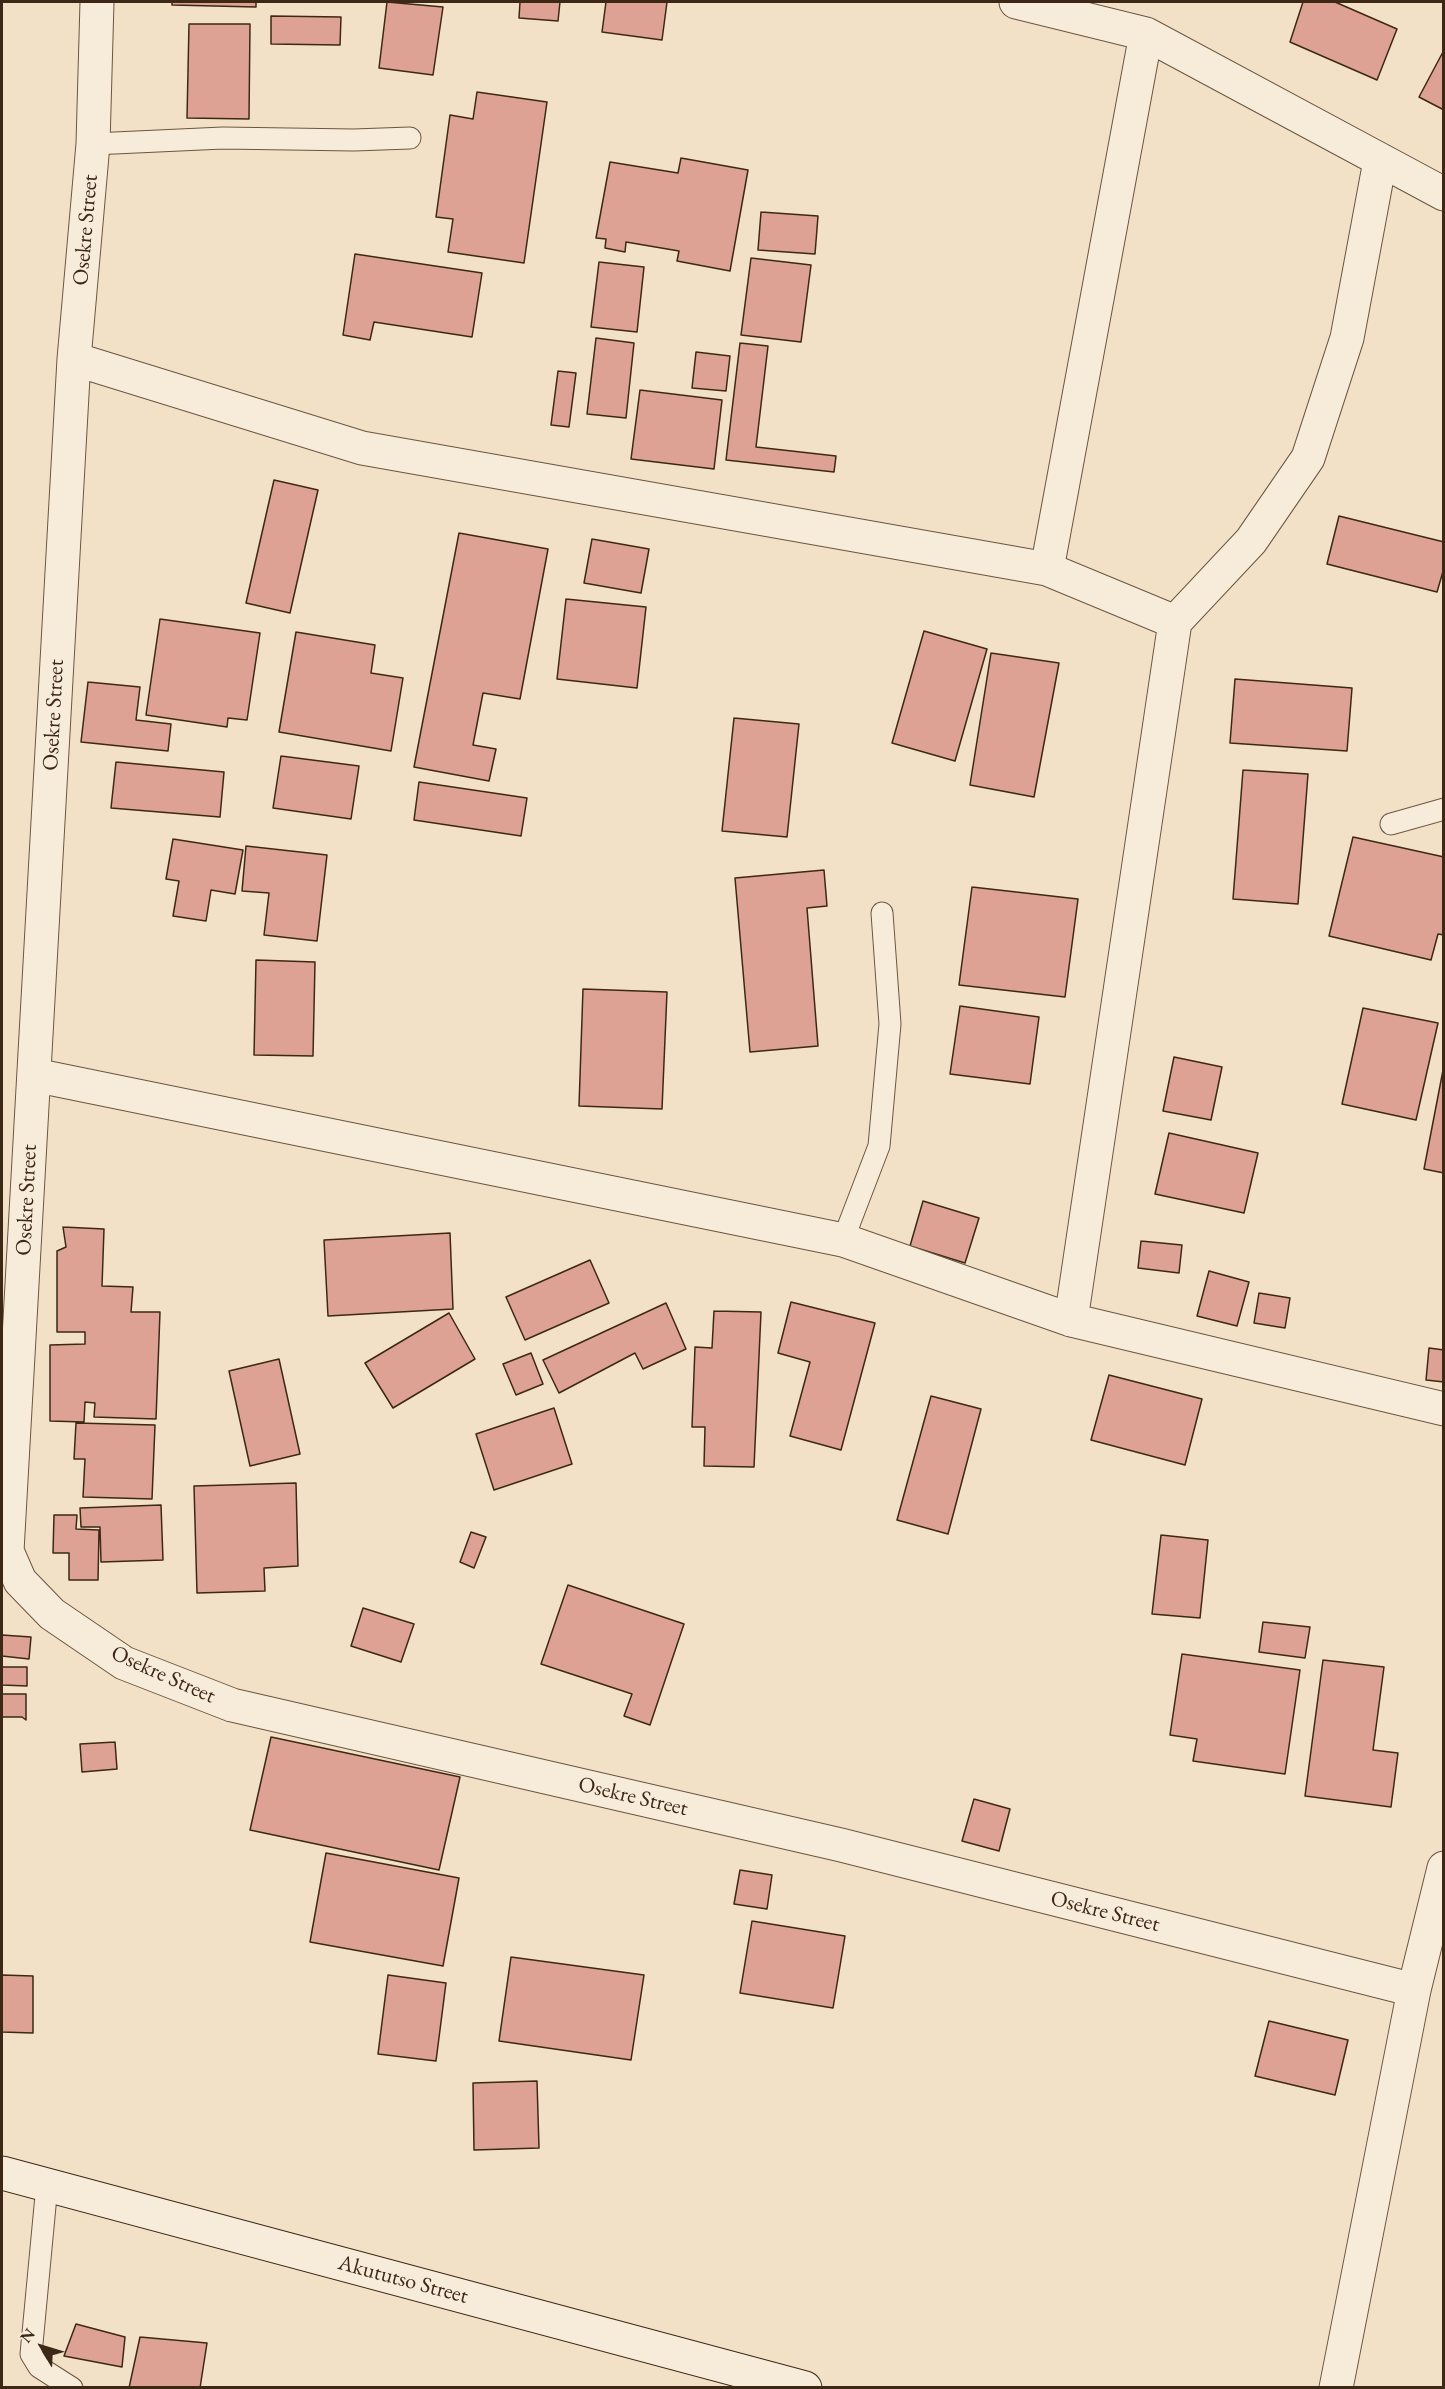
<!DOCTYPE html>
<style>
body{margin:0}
#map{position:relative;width:1445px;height:2389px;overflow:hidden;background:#f2e1c6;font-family:"EB Garamond",serif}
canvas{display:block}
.frame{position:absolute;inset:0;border:3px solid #3d2815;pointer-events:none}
.north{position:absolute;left:12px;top:2317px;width:60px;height:60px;-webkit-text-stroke:4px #f7ecda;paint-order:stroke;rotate:308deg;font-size:16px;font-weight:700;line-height:24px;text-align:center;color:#3d2815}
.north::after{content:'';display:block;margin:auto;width:21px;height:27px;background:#3d2815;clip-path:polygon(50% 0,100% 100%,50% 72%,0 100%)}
</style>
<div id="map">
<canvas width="1445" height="2389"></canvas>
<div class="frame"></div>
<div class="north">N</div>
</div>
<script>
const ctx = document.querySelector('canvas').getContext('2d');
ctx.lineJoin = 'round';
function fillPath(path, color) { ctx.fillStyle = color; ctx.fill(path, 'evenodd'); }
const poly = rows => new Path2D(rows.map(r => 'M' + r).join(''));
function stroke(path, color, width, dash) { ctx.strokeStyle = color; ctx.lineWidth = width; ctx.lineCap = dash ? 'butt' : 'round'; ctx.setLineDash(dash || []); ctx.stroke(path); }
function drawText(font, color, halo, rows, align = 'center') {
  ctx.font = font + ' "EB Garamond",serif'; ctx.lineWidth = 4.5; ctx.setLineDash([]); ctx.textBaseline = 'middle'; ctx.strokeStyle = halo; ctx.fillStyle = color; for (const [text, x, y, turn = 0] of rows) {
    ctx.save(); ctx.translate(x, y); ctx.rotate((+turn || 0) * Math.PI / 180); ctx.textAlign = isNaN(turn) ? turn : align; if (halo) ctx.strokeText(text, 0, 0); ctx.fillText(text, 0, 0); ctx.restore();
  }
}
const building = poly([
 [172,2,256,2,256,7,172,5,172,2],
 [387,2,443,7,433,75,379,68,387,2],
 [520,2,560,2,558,21,519,18,520,2],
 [606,2,667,2,662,40,602,32,606,2],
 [1303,2,1335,2,1397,29,1377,80,1290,42,1303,2],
 [271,16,341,17,340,45,271,44,271,16],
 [189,24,250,24,249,119,187,118,189,24],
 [1444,50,1444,110,1419,97,1444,50],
 [477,92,547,102,524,263,448,252,453,219,436,217,450,115,473,119,477,92],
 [681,158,748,170,730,271,677,261,679,251,626,242,625,252,605,248,606,239,596,238,610,162,678,173,681,158],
 [761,212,818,216,815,254,758,250,761,212],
 [355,254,482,273,472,337,374,322,370,340,343,335,355,254],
 [751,258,811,265,801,342,741,335,751,258],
 [599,262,644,267,637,332,591,327,599,262],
 [596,338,634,343,626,418,587,414,596,338],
 [740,343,768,346,756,447,836,456,834,472,726,460,740,343],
 [696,352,730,356,726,391,692,388,696,352],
 [558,371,576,373,569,427,551,425,558,371],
 [640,390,722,400,714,469,631,459,640,390],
 [274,480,318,490,290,613,246,603,274,480],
 [1339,516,1444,542,1444,568,1437,592,1327,564,1339,516],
 [459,533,548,549,520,699,483,693,473,745,496,749,489,781,414,767,459,533],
 [592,539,649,549,641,593,584,583,592,539],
 [566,599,646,607,637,688,557,679,566,599],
 [160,619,260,633,247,720,228,718,227,727,146,715,160,619],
 [924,631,987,649,955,761,892,743,924,631],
 [296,632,375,645,371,673,403,678,391,751,279,732,296,632],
 [991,653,1059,663,1034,797,970,785,991,653],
 [1235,679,1352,688,1347,751,1230,743,1235,679],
 [88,682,140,687,136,720,171,724,168,751,81,742,88,682],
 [734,718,799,724,787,837,722,831,734,718],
 [281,756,359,766,351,819,273,808,281,756],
 [116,762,224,772,220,817,111,808,116,762],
 [1243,770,1308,774,1298,904,1233,899,1243,770],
 [419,782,527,798,521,836,414,820,419,782],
 [1353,837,1444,857,1444,935,1438,934,1431,960,1329,936,1353,837],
 [173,839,243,850,235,894,211,890,206,921,173,916,179,881,166,879,173,839],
 [246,846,327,855,317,941,264,935,269,893,242,891,246,846],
 [824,870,827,906,807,908,818,1046,750,1052,735,878,824,870],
 [972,887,1078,899,1065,997,959,985,972,887],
 [256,960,315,962,313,1056,254,1055,256,960],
 [583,989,667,992,662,1109,579,1106,583,989],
 [960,1006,1039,1017,1030,1084,950,1074,960,1006],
 [1363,1008,1438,1023,1416,1120,1342,1104,1363,1008],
 [1174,1057,1222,1067,1211,1120,1163,1111,1174,1057],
 [1444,1065,1444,1173,1424,1169,1444,1065],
 [1169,1133,1258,1153,1244,1213,1155,1194,1169,1133],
 [923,1201,979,1218,965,1263,910,1246,923,1201],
 [63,1227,104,1229,102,1286,133,1287,131,1312,160,1312,156,1419,94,1417,95,1403,85,1402,84,1422,50,1421,50,1345,85,1344,85,1332,57,1332,57,1251,66,1247,63,1227],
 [450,1233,453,1309,328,1316,324,1240,450,1233],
 [1141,1241,1182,1245,1179,1273,1138,1268,1141,1241],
 [590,1260,609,1303,525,1340,506,1297,590,1260],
 [1209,1271,1249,1282,1237,1326,1197,1316,1209,1271],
 [1259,1293,1290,1298,1285,1328,1254,1323,1259,1293],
 [791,1302,875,1323,841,1450,790,1436,810,1362,778,1353,791,1302],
 [666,1303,686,1349,643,1369,635,1353,559,1393,543,1360,666,1303],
 [714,1311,761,1312,754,1467,704,1466,705,1427,692,1427,695,1347,712,1348,714,1311],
 [449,1313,475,1359,393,1408,365,1363,449,1313],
 [1429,1348,1444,1350,1444,1382,1426,1380,1429,1348],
 [531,1353,543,1384,516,1395,503,1364,531,1353],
 [279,1359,300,1454,250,1466,229,1371,279,1359],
 [1109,1375,1202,1399,1185,1465,1091,1440,1109,1375],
 [931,1396,981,1409,948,1534,897,1520,931,1396],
 [554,1408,572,1464,494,1490,476,1434,554,1408],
 [76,1423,155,1425,152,1499,83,1497,85,1459,74,1459,76,1423],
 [296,1483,298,1566,264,1568,265,1591,197,1593,194,1486,296,1483],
 [161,1505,163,1560,101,1562,100,1527,81,1527,80,1508,161,1505],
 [54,1515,77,1515,76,1529,99,1530,98,1580,69,1580,69,1553,53,1553,54,1515],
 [471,1532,486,1537,474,1568,460,1562,471,1532],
 [1161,1535,1208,1540,1200,1618,1152,1614,1161,1535],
 [568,1585,684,1624,650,1725,624,1716,632,1694,541,1664,568,1585],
 [363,1608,414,1624,401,1662,351,1646,363,1608],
 [1263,1622,1310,1627,1305,1658,1259,1652,1263,1622],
 [2,1635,31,1637,29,1659,2,1656,2,1635],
 [1182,1654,1300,1670,1285,1774,1193,1761,1197,1739,1170,1735,1182,1654],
 [1323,1660,1384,1667,1373,1750,1398,1753,1391,1807,1305,1796,1323,1660],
 [2,1667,27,1667,27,1686,2,1685,2,1667],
 [2,1694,26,1694,26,1720,22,1717,2,1717,2,1694],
 [271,1737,460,1777,439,1870,250,1830,271,1737],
 [115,1742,117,1769,82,1772,80,1744,115,1742],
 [974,1799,1010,1809,999,1851,962,1841,974,1799],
 [326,1853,459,1878,443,1966,310,1942,326,1853],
 [740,1870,772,1875,767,1909,734,1904,740,1870],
 [752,1921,845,1936,833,2008,740,1993,752,1921],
 [511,1957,644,1975,631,2060,499,2041,511,1957],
 [2,1975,33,1976,33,2033,2,2032,2,1975],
 [388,1975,446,1983,436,2061,378,2054,388,1975],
 [1269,2021,1348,2040,1335,2095,1255,2076,1269,2021],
 [537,2081,539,2148,474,2150,473,2083,537,2081],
 [76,2324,125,2337,122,2367,64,2356,76,2324],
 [140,2337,207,2343,200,2388,129,2388,140,2337]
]);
fillPath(building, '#dea294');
stroke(building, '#3d2815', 1.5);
const lane = poly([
 [93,144,223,138,354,140,410,138],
 [1391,824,1444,809],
 [843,1240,879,1146,890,1024,882,913],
 [47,2185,31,2354,39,2367,72,2388]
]);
const street = poly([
 [97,2,93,144,74,359,7,1551,20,1581,52,1614,124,1663,232,1705,841,1845,1414,1990],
 [1016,2,1146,34,1444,194],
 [74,359,362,448,1047,569,1175,622,1071,1320],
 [1047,569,1146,34],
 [1175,622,1251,541,1308,458,1347,338,1380,161],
 [34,1075,843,1240,1071,1320,1444,1409],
 [1336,2388,1414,1990,1444,1868]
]);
const secondary = poly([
 [2,2173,805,2388]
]);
stroke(lane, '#6a5641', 23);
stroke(street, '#6a5641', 35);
stroke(secondary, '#3d2815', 35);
stroke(lane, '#f7ecda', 21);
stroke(street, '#f7ecda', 33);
stroke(secondary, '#f7ecda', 33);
drawText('22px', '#3d2815', '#f7ecda', [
 ["Osekre Street",86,230,-85],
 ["Osekre Street",54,715,-87],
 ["Osekre Street",27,1200,-87],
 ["Osekre Street",163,1675,24],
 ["Osekre Street",633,1797,13],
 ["Osekre Street",1105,1912,14],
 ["Akututso Street",403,2280,15]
]);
</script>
